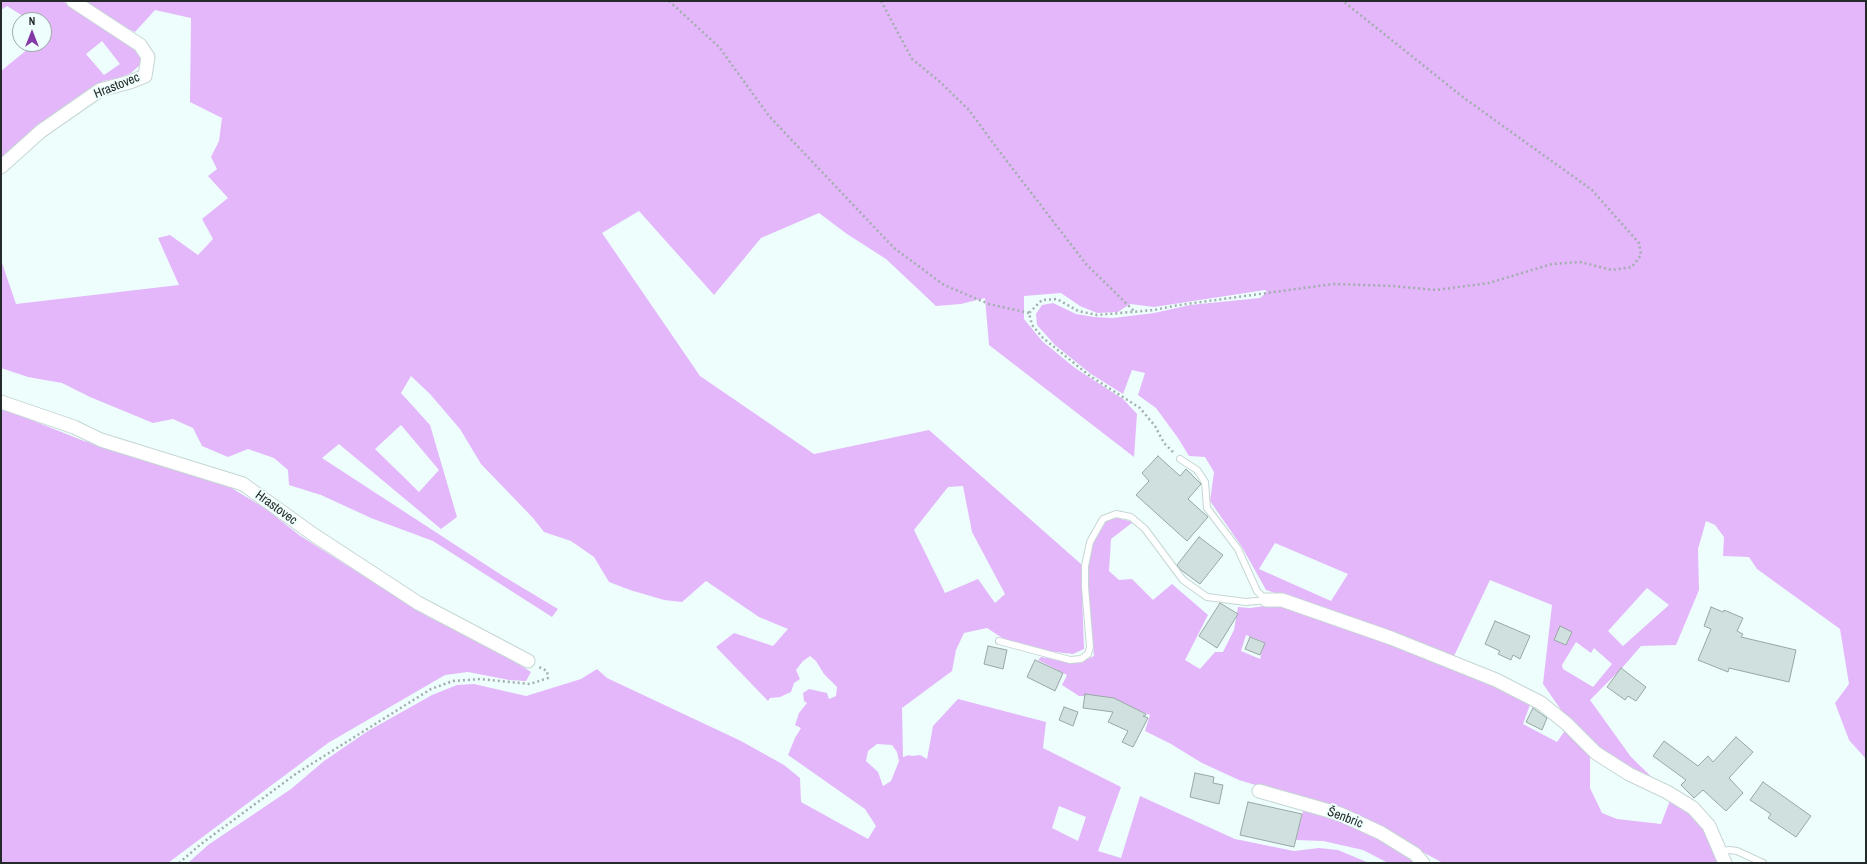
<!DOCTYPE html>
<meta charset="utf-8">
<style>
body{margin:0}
#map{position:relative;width:1867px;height:864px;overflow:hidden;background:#eefefd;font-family:"Archivo Narrow",sans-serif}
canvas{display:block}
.frame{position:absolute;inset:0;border:2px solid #242a29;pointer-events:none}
.north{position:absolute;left:12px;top:12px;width:40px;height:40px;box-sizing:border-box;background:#eefefd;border:1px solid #9da9a8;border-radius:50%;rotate:0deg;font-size:11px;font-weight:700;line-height:16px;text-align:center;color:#242a29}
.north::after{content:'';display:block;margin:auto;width:14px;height:18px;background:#8637a7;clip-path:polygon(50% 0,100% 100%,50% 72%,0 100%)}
</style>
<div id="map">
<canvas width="1867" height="864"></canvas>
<div class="frame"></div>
<div class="north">N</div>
</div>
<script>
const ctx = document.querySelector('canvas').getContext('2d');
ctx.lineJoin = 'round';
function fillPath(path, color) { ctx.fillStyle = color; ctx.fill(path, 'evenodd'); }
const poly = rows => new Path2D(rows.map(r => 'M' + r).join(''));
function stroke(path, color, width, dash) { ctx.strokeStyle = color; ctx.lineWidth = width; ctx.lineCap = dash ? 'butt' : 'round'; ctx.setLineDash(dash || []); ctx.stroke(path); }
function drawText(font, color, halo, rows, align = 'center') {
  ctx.font = font + ' "Archivo Narrow",sans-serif'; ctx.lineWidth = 4; ctx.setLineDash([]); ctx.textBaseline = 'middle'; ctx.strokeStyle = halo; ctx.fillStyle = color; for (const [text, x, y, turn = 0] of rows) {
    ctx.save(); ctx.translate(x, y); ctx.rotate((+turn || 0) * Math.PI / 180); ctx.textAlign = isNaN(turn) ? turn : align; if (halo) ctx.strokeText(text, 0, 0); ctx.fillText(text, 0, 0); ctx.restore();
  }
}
fillPath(poly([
 [1,1,63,1,80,14,123,38,139,53,141,64,131,73,116,79,103,81,61,110,1,164,1,71,34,44,44,44,44,36,49,32,44,29,44,20,29,20,7,6,1,10],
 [102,41,120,64,104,75,86,54],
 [77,1,1866,1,1866,759,1849,740,1835,703,1849,684,1840,629,1757,569,1749,557,1723,556,1724,537,1715,525,1706,521,1698,549,1699,590,1676,645,1641,646,1622,668,1590,700,1631,757,1661,786,1603,753,1566,717,1543,684,1552,605,1490,580,1454,656,1392,632,1266,590,1242,547,1210,501,1214,472,1205,457,1189,456,1178,438,1156,408,1138,395,1145,373,1132,370,1123,394,1091,374,1055,345,1037,325,1036,314,1042,305,1053,303,1076,314,1094,317,1113,318,1154,313,1190,305,1260,298,1267,292,1265,290,1154,307,1130,304,1118,312,1097,313,1080,306,1061,293,1024,296,1024,319,1042,341,1075,368,1123,399,1137,414,1134,457,989,345,985,298,961,304,936,306,886,259,847,234,819,213,761,238,714,295,639,211,602,233,700,376,814,454,929,430,1081,564,1084,649,1073,654,1037,650,1004,639,987,628,964,633,956,650,952,671,902,708,903,757,909,755,912,756,920,755,927,759,933,726,958,699,1046,722,1043,748,1121,787,1098,851,1121,858,1140,796,1235,839,1294,851,1319,848,1338,850,1369,863,188,863,208,845,291,789,324,761,368,731,432,695,457,685,474,684,526,696,581,679,597,669,607,678,741,741,784,765,800,778,801,802,868,839,876,826,865,809,788,755,795,738,801,728,795,725,799,713,807,703,804,701,803,693,809,689,827,693,829,699,836,696,837,687,824,674,816,661,810,656,803,661,796,670,800,679,794,683,791,692,780,697,770,698,768,701,716,647,734,633,773,646,788,629,759,617,706,581,682,602,664,600,630,590,609,582,594,557,571,541,544,532,533,518,481,464,460,429,430,394,411,376,401,393,430,425,457,517,441,529,339,444,322,458,503,576,558,609,552,617,433,541,371,518,321,495,289,485,288,470,274,458,248,449,228,457,202,446,193,428,173,419,153,423,90,397,62,383,28,377,1,368,1,260,16,304,179,285,158,238,170,235,198,255,213,239,202,219,228,198,208,176,217,169,211,157,219,141,222,118,190,102,191,18,155,10,135,32,111,21],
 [401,425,439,470,419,492,375,449],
 [963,486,972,532,1005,594,995,603,978,579,945,593,914,530,948,487],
 [1275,543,1348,574,1331,601,1259,569],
 [1647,588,1669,605,1623,646,1608,631],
 [1576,642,1591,653,1594,648,1612,664,1593,687,1563,669,1562,665],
 [877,744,892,745,897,752,899,761,891,781,883,786,878,772,866,761,868,751],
 [1059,806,1086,817,1078,841,1052,828],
 [1,408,84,441,207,473,266,509,299,535,428,617,487,645,531,672,526,681,509,680,468,672,445,675,328,743,168,863,1,863],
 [1117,518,1133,522,1111,539,1109,571,1119,580,1132,579,1153,600,1172,584,1208,615,1185,660,1200,669,1215,652,1223,652,1234,630,1238,607,1250,608,1280,604,1392,642,1531,702,1523,724,1557,742,1566,729,1590,753,1590,788,1602,813,1617,819,1661,824,1671,798,1683,805,1705,829,1720,863,1443,863,1404,842,1278,792,1239,780,1202,763,1171,744,1145,731,1150,715,1103,697,1079,696,1062,685,1067,675,1038,660,1041,657,1078,663,1094,656,1087,584,1089,565,1093,542,1105,521],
 [1246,635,1264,642,1260,659,1241,651],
 [1303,811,1341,818,1367,828,1420,863,1388,863,1363,850,1323,841,1296,840]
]), '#e3b7fa');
const building = poly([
 [1158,456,1180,476,1186,469,1201,484,1188,499,1208,517,1187,541,1136,495,1149,481,1142,473,1158,456],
 [1199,537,1223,555,1200,584,1181,570,1177,565,1199,537],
 [1220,603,1238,614,1217,648,1199,636,1220,603],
 [1711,607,1723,612,1724,610,1743,618,1737,631,1743,634,1741,637,1796,650,1789,682,1729,668,1728,672,1698,660,1711,629,1704,626,1711,607],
 [1495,621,1530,636,1520,659,1513,655,1511,660,1498,654,1500,651,1485,644,1495,621],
 [1560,626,1572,632,1566,645,1554,640,1560,626],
 [1250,637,1265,643,1260,655,1245,649,1250,637],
 [988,646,1007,650,1003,669,984,664,988,646],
 [1035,660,1063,673,1055,691,1027,677,1035,660],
 [1621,668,1646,687,1636,701,1628,696,1625,700,1607,687,1621,668],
 [1085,694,1114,698,1146,714,1145,716,1143,716,1148,718,1133,747,1122,742,1128,731,1108,722,1113,712,1083,708,1085,694],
 [1064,707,1078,712,1073,726,1059,720,1064,707],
 [1533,708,1547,718,1542,730,1526,722,1533,708],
 [1736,737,1753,752,1729,778,1743,793,1726,811,1703,790,1694,798,1681,785,1686,780,1653,756,1664,741,1698,766,1708,756,1713,762,1736,737],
 [1195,773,1214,777,1213,783,1223,785,1219,804,1190,797,1195,773],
 [1763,782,1811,816,1796,837,1768,818,1771,814,1750,800,1763,782],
 [1248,802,1302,814,1294,847,1240,835,1248,802]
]);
fillPath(building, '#d0e0df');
stroke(building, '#98a7a5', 1);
const service = poly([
 [1180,459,1197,470,1205,482,1207,508,1238,549,1257,591,1266,600],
 [999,641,1070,660,1081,659,1088,654,1090,647,1085,587,1085,566,1090,542,1103,519,1116,514,1131,517,1145,529,1183,580,1207,597,1246,602,1266,600],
 [1720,851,1730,850,1737,851,1763,863]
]);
const minor = poly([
 [1,167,41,131,100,90,130,82,145,76,148,57,140,45,73,1],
 [1,402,74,427,101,440,243,484,314,535,418,603,528,661],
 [1266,600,1282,600,1391,638,1496,680,1541,703,1567,724,1596,753,1629,774,1667,792,1693,808,1709,826,1725,863],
 [1259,791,1340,814,1381,833,1415,854,1423,863]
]);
stroke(service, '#c6d6d4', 8);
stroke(minor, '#c6d6d4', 15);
stroke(poly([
 [669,1,719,47,769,116,894,248,944,285,989,304,1029,313],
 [881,1,912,59,939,81,969,110,996,147,1086,264,1135,312],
 [1173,452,1164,443,1155,426,1140,408,1090,376,1043,338,1032,325,1029,313,1042,300,1057,299,1078,311,1097,315,1154,310,1179,305,1333,284,1393,286,1436,290,1489,283,1552,264,1580,262,1612,270,1632,267,1641,255,1639,243,1592,190,1464,98,1343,1],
 [179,863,201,844,297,773,431,689,453,681,481,679,530,684,548,678,547,671,539,667]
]), '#a2aead', 2.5, [2, 3]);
stroke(service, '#fff', 6);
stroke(minor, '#fff', 13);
drawText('13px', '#242a29', '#eefefd', [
 ["Hrastovec",117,86,-22],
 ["Hrastovec",276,508,36],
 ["Šenbric",1345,818,21]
]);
</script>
